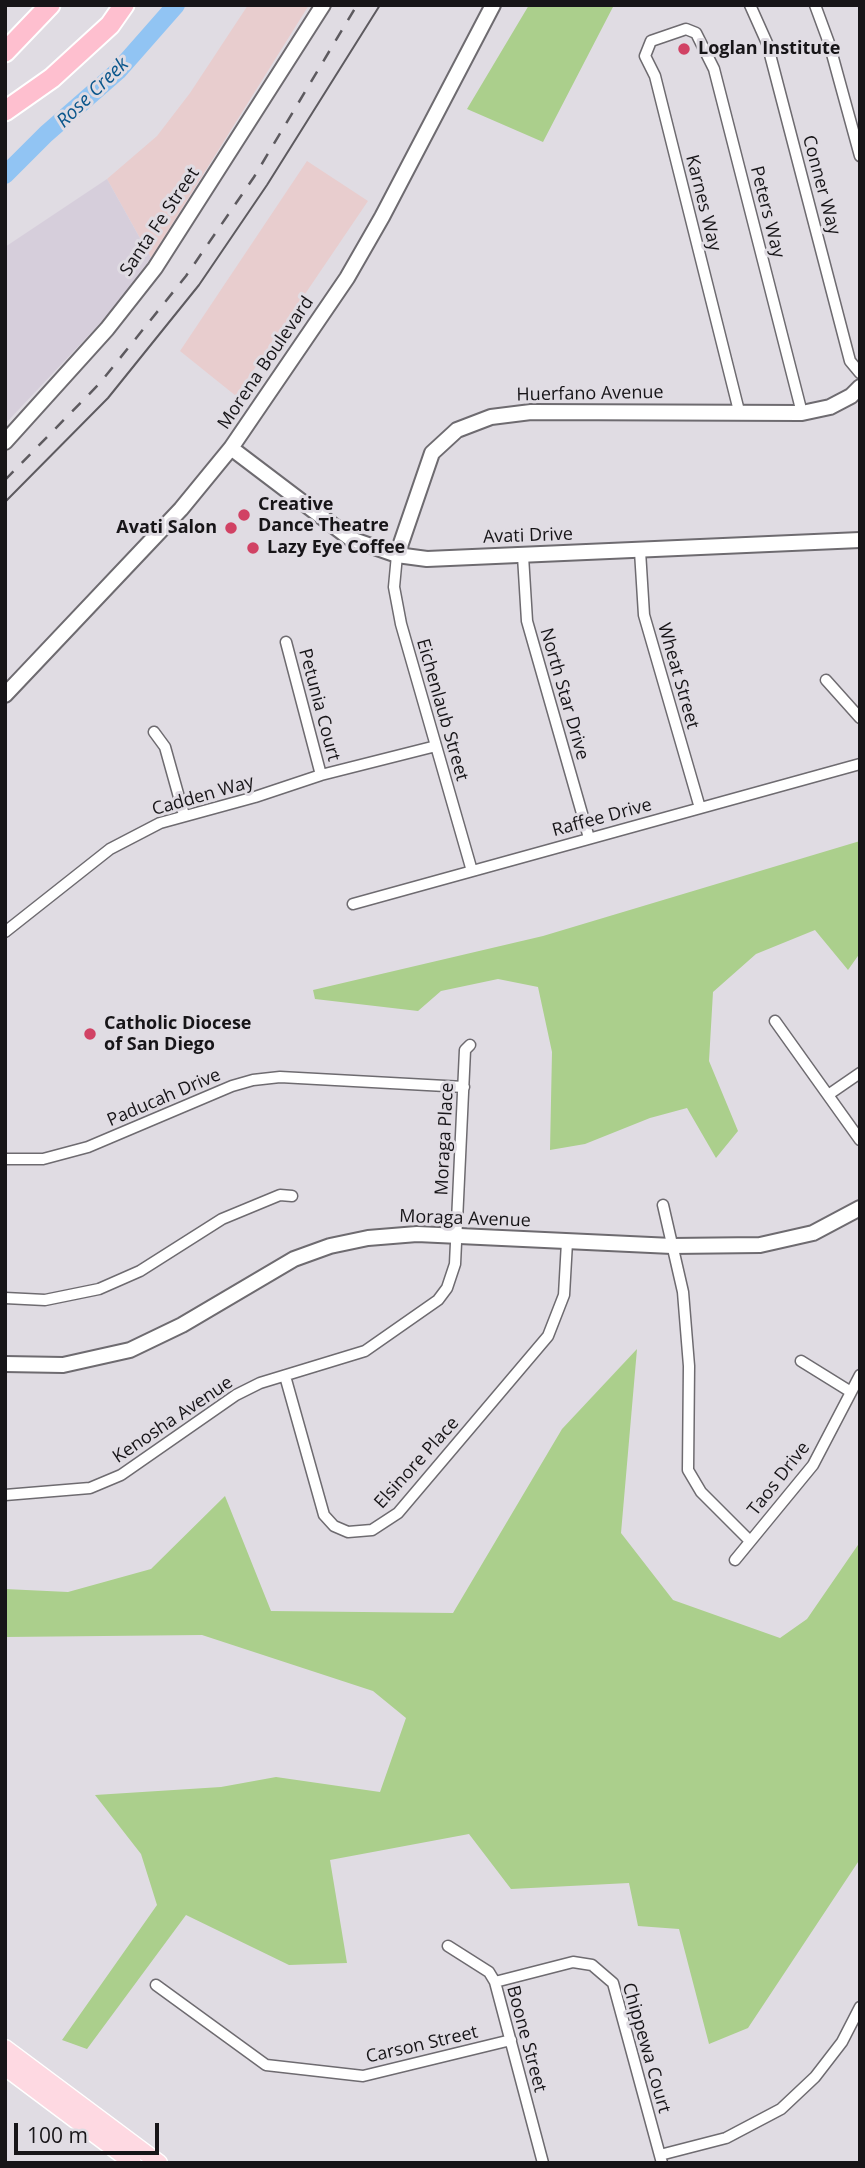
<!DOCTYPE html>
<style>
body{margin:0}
#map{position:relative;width:865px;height:2168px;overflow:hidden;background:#e0dce3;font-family:"Open Sans",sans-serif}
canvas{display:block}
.frame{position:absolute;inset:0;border:7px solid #171518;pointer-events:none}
.scale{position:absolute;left:14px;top:2123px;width:145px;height:32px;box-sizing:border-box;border:4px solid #171518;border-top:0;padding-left:9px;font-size:21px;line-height:24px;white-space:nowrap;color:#171518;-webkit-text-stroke:5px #e0dce3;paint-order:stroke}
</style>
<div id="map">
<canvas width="865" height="2168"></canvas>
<div class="frame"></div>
<div class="scale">100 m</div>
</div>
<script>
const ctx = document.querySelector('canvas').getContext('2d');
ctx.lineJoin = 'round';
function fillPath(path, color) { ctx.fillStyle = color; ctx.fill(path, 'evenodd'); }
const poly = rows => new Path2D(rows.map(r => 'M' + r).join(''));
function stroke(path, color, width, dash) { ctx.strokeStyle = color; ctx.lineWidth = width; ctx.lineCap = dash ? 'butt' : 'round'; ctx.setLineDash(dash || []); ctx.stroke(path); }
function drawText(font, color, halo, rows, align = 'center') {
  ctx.font = font + ' "Open Sans",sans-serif'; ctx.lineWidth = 6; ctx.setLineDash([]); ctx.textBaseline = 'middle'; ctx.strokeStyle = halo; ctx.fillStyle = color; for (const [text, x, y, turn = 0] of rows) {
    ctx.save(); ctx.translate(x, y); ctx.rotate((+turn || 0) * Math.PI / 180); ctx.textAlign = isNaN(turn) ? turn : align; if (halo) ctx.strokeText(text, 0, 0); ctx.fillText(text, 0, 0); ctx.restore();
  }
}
fillPath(poly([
 [248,5,309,5,151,258,107,179,157,136,190,93],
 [307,161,368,201,236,396,180,351]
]), '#e8cdce');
fillPath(poly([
 [107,179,151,258,107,316,5,424,5,247]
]), '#d6cedb');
fillPath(poly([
 [529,5,614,5,543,142,467,109],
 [860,841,860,953,848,970,815,930,756,954,713,992,709,1061,738,1131,716,1158,687,1108,650,1118,585,1144,550,1150,552,1052,538,987,498,979,441,991,418,1011,315,999,313,990,543,936],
 [637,1349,621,1533,673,1600,780,1638,807,1619,860,1542,860,1859,748,2028,709,2044,679,1929,638,1926,629,1883,511,1889,469,1834,330,1860,347,1963,289,1965,186,1915,87,2049,62,2040,157,1905,141,1854,95,1795,221,1787,276,1777,380,1792,406,1718,373,1691,202,1635,5,1637,5,1589,68,1592,151,1569,225,1496,271,1611,453,1613,562,1429]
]), '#abcf8c');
stroke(poly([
 [5,175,46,134,118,71,176,5]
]), '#91c4f3', 18);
const street = poly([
 [750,5,767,43,850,361,860,373],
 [815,5,829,43,860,156],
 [739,411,655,76,645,56,651,41,686,29,696,33,714,69,802,413],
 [640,551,644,615,700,808],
 [397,555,394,587,401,624,472,871],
 [523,556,527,621,589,838],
 [286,642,321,775],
 [826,680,860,718],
 [154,732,165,747,184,815],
 [353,904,860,764],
 [5,932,110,849,160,823,255,797,321,775,436,746],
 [775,1021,860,1140],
 [828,1095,860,1073],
 [5,1159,43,1159,88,1147,232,1086,253,1080,280,1077,464,1087],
 [663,1205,683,1292,689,1366,688,1470,701,1492,750,1541],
 [5,1298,45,1300,99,1289,140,1271,222,1219,280,1195,292,1196],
 [801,1361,851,1392],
 [285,1376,324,1515,334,1526,348,1532,372,1530,398,1513,548,1336,564,1295,567,1242],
 [5,1495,90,1488,121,1475,236,1395,260,1383,365,1351,438,1300,447,1288,455,1264,465,1050,470,1045],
 [735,1560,813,1465,860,1375],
 [448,1946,489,1972,495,1982,543,2163],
 [495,1982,573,1962,592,1965,613,1983,662,2163],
 [156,1985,266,2065,363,2076,511,2040],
 [660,2155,726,2138,781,2109,815,2077,842,2042,860,2007]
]);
const secondary = poly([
 [5,442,107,329,155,268,323,5],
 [231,448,351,539,397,555,427,559,860,540],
 [397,555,432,453,457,430,491,417,531,412,802,413,830,407,851,396,860,387],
 [5,695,181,509,231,448,347,278,382,217,493,5],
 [5,1364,63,1365,130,1350,182,1325,294,1259,330,1246,368,1238,417,1234,672,1246,760,1245,813,1233,860,1208]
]);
const primary = poly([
 [5,2048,159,2163],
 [5,2067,133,2163]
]);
const highway = poly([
 [5,52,50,5],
 [5,111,52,78,110,25,124,5]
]);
stroke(street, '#6e6b70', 13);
stroke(secondary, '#6e6b70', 18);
stroke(primary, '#fff', 19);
stroke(highway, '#fff', 23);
stroke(street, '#fff', 10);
stroke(secondary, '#fff', 14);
stroke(primary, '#fed9e2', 16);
stroke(highway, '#febfcf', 19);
stroke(poly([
 [5,502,108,398,199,285,267,185,380,5]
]), '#5d5a5f', 2);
stroke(poly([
 [5,480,100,383,186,276,254,177,357,5]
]), '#5d5a5f', 2.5, [12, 12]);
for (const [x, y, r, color] of [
 [684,49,7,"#d14264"],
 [244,515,7,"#d14264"],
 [231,528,7,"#d14264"],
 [253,548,7,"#d14264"],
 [90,1034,7,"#d14264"]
]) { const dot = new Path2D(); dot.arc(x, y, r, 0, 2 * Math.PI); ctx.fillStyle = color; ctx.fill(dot); stroke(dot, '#e0dce3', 2.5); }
drawText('bold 18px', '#171518', '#e0dce3', [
 ["Loglan Institute",698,49],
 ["Creative",258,505],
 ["Dance Theatre",258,526],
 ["Avati Salon",217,528,"right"],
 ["Lazy Eye Coffee",267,548],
 ["Catholic Diocese",104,1024],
 ["of San Diego",104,1045]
], 'left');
drawText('18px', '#171518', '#e0dce3', [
 ["Conner Way",821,185,75],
 ["Karnes Way",703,203,76],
 ["Peters Way",767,212,76],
 ["Santa Fe Street",160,222,-56],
 ["Morena Boulevard",266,363,-56],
 ["Huerfano Avenue",590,394,-1],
 ["Avati Drive",528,536,-2],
 ["Wheat Street",678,676,74],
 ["North Star Drive",564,694,74],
 ["Petunia Court",319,705,75],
 ["Eichenlaub Street",442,710,74],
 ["Cadden Way",203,796,-16],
 ["Raffee Drive",602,818,-15],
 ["Paducah Drive",164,1098,-23],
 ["Moraga Place",445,1139,-87],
 ["Moraga Avenue",465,1219,2],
 ["Kenosha Avenue",173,1420,-34],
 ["Elsinore Place",417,1463,-48],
 ["Taos Drive",779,1479,-52],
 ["Boone Street",526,2039,75],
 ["Carson Street",422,2045,-13],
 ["Chippewa Court",646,2048,74]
]);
drawText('italic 19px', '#0b578c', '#e0dce3', [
 ["Rose Creek",93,93,-44]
]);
</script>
